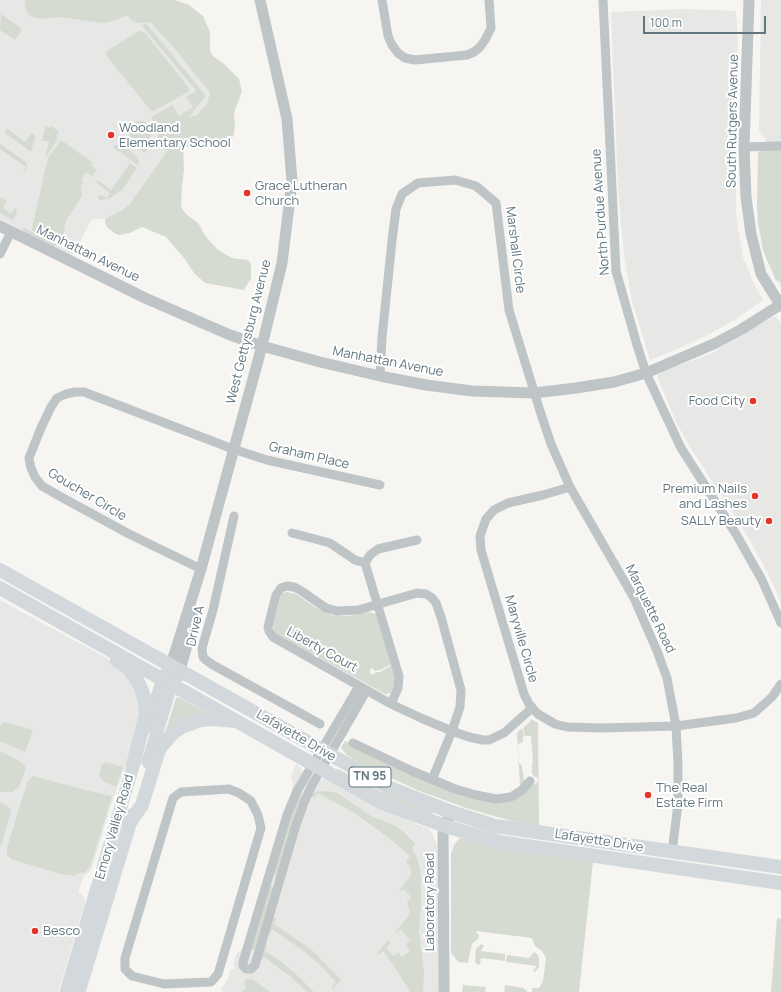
<!DOCTYPE html>
<style>
body{margin:0}
#map{position:relative;width:781px;height:992px;overflow:hidden;background:#f6f5f2;font-family:Manrope,sans-serif}
canvas{display:block}
.scale{position:absolute;left:643px;top:16px;width:123px;height:18px;box-sizing:border-box;border:2px solid #61767e;border-top:0;padding-left:5px;font-size:12px;line-height:14px;white-space:nowrap;color:#61767e;-webkit-text-stroke:3px #fff;paint-order:stroke}
</style>
<div id="map">
<canvas width="781" height="992"></canvas>
<div class="scale">100 m</div>
</div>
<script>
const ctx = document.querySelector('canvas').getContext('2d');
ctx.lineJoin = 'round';
function fillPath(path, color) { ctx.fillStyle = color; ctx.fill(path, 'evenodd'); }
const poly = rows => new Path2D(rows.map(r => 'M' + r).join(''));
function stroke(path, color, width, dash) { ctx.strokeStyle = color; ctx.lineWidth = width; ctx.lineCap = dash ? 'butt' : 'round'; ctx.setLineDash(dash || []); ctx.stroke(path); }
function drawText(font, color, halo, rows, align = 'center') {
  ctx.font = font + ' Manrope,sans-serif'; ctx.lineWidth = 4; ctx.setLineDash([]); ctx.textBaseline = 'middle'; ctx.strokeStyle = halo; ctx.fillStyle = color; for (const [text, x, y, turn = 0] of rows) {
    ctx.save(); ctx.translate(x, y); ctx.rotate((+turn || 0) * Math.PI / 180); ctx.textAlign = isNaN(turn) ? turn : align; if (halo) ctx.strokeText(text, 0, 0); ctx.fillText(text, 0, 0); ctx.restore();
  }
}
fillPath(poly([
 [0,0,121,0,150,22,174,48,210,93,220,125,225,146,183,146,119,219,92,219,72,257,0,219],
 [761,0,781,0,781,287,778,283,766,258,758,223,758,155,760,151,765,149,766,138,761,135,759,130],
 [684,9,736,11,738,42,734,100,733,135,736,152,736,215,743,257,754,284,763,300,738,318,710,334,680,348,650,360,632,301,624,255,618,189,611,12],
 [773,317,776,317,781,323,781,603,767,571,748,537,687,442,677,424,657,376,661,372,710,354],
 [0,600,112,661,125,671,141,703,137,736,110,808,92,868,89,872,84,876,78,892,84,897,85,903,58,992,0,992],
 [296,764,301,768,302,773,318,782,324,778,389,812,429,829,433,835,437,845,438,866,438,992,223,992,221,989,228,979,231,969,235,970,233,963,237,953,243,949,292,792,293,784,291,776]
]), '#e7e7e6');
fillPath(poly([
 [25,0,175,0,189,5,203,16,210,32,210,50,213,56,224,64,239,79,242,91,234,113,235,123,234,134,231,140,225,146,183,147,184,170,182,186,181,207,186,214,198,223,206,237,218,250,232,258,248,260,251,264,251,278,244,290,205,283,194,273,184,258,166,237,142,227,130,233,119,235,114,233,107,227,105,222,105,219,121,211,129,205,168,150,157,148,158,131,151,117,173,105,179,116,193,107,186,97,195,92,195,89,142,26,146,23,206,96,189,117,197,115,207,104,210,93,174,48,150,22,137,23,132,21,127,15,114,21,103,23,59,17,40,19,30,16,26,11],
 [1,14,22,29,15,40,0,30],
 [139,31,141,31,145,33,189,88,188,92,153,111,151,111,148,107,105,54,110,49],
 [138,121,144,121,146,123,151,136,149,146,145,153,143,152,129,135,133,124],
 [46,125,49,128,51,126,59,132,56,136,58,138,56,142,45,158,49,141,42,141],
 [7,128,25,142,32,133,34,134,35,137,31,152,5,133],
 [61,140,93,163,91,166,97,170,92,176,86,172,81,180,83,182,81,185,82,196,67,219,64,228,65,229,63,235,58,244,32,230,32,228,48,158],
 [0,144,26,162,27,166,25,173,23,173,26,167,0,149],
 [118,144,125,145,136,157,139,161,139,166,113,147],
 [781,149,781,283,779,280,776,281,763,250,758,223,757,205,758,153,762,150],
 [130,163,137,168,122,190,110,198,102,200,99,200,98,196,101,195,107,198,110,193,92,179,96,182,98,180,111,190],
 [0,197,7,201,3,208,11,214,15,208,17,209,15,217,13,220,0,213],
 [22,227,57,245,53,247,25,233],
 [286,592,296,594,315,607,332,615,348,616,369,612,376,614,392,664,380,670,375,671,372,668,370,670,370,673,373,675,376,672,380,672,392,665,396,683,391,693,385,694,275,633,273,625,280,598,281,595],
 [178,697,208,713,166,730,176,698],
 [531,719,538,723,539,826,512,821,469,809,417,790,359,763,347,755,341,748,345,741,495,802,538,782,537,777,535,777,532,774,532,763,533,762,531,736,525,736,523,728,529,723],
 [4,722,33,730,25,752,0,741,0,725],
 [522,728,524,736,523,736,523,742,518,744,519,762,522,766,524,780,526,780,520,787,517,733],
 [0,751,18,760,25,766,25,771,19,787,12,792,0,792],
 [106,762,123,767,116,787,104,782,99,775,102,764],
 [338,769,382,792,434,810,432,816,385,797,351,780,337,770],
 [33,776,89,791,112,796,90,867,85,872,76,874,76,876,60,874,11,859,7,855,7,848,22,799,28,781],
 [317,791,336,792,371,816,394,825,403,831,415,844,412,848,418,861,421,877,421,903,419,932,424,973,423,992,410,992,396,969,383,951,378,955,377,954,388,940,390,941,390,943,386,948,393,956,398,953,402,957,410,951,406,945,410,941,401,929,396,933,395,932,407,918,410,912,407,902,411,897,404,889,398,892,411,875,411,869,406,861,410,856,389,838,356,814,318,793,315,797,312,797,311,795],
 [299,794,304,796,277,875,275,876,274,874,287,828],
 [0,802,9,807,11,813,0,848],
 [461,838,593,862,579,992,532,992,532,988,539,988,543,981,546,958,542,951,535,946,532,938,476,931,479,936,478,939,472,944,468,963,458,962,451,952,451,854,454,845,458,840],
 [270,886,274,887,256,949,252,950,251,949],
 [273,916,276,919,274,924,312,950,340,979,343,977,333,989,332,987,336,982,320,965,305,952,272,929,270,934,268,934],
 [777,918,781,919,781,992,771,992],
 [265,944,267,946,265,951,279,960,295,973,314,992,307,992,290,976,264,957,260,961],
 [481,944,484,946,481,951,505,954,505,961,481,958,480,965,476,964,475,962,476,949],
 [534,952,538,955,539,959,539,967,535,972,533,971,537,966,506,962,507,955,529,958],
 [246,979,252,979,270,992,241,992,246,988,244,981],
 [463,985,486,987,485,992,462,992],
 [505,985,523,988,525,990,527,990,527,992,504,992]
]), '#d6dbd1');
stroke(poly([
 [382,0,388,36,392,45,398,53,405,58,415,60,467,55,474,52,480,47,485,40,491,28,489,0],
 [603,0,616,271,637,345,646,373,681,448,736,534,762,580,781,623],
 [744,147,781,146],
 [0,254,11,232],
 [380,376,382,337,392,241,396,209,402,194,418,183,455,180,476,186,496,203,509,310,540,411,551,444,570,487,634,598,657,651,667,678,676,726,678,764,678,804,672,852],
 [570,487,543,495,508,503,494,510,486,519,480,536,481,550,524,694,529,704,538,714,555,724,567,727,602,728,676,726,736,718,754,713,772,697,781,684],
 [234,516,213,610,202,648,203,657,206,660,213,665,320,724],
 [292,533,330,543,355,560,365,563],
 [201,569,129,534,63,498,42,486,35,477,31,468,29,458,41,428,51,407,57,398,66,394,75,392,84,392,233,449,267,460,380,485],
 [359,686,297,791,287,815,243,962,243,966,246,969,251,969,255,965,295,828,305,800,312,785,367,690],
 [391,704,398,688,399,676,365,563,370,555,378,549,417,540],
 [353,743,412,771,455,789,476,795,496,799,511,797,522,790,530,781],
 [432,780,452,731,460,707,461,690,441,617,436,603,432,598,426,594,417,593,358,610,337,611,326,608,300,590,294,587,287,586,281,588,276,595,268,627,269,631,273,637,391,704,423,719,452,731,469,737,483,740,489,740,504,733,532,708],
 [229,789,239,793,251,801,258,815,261,828,218,974,211,982,164,984,132,976,125,969,125,958,173,798,181,792,229,789]
]), '#bfc4c7', 9);
stroke(poly([
 [749,0,744,147,746,197,751,234,761,274,781,306],
 [0,226,145,298,230,335,262,346,320,362,380,376,426,385,472,391,534,393,576,388,614,382,646,373,716,343,742,329,780,305],
 [171,665,201,569,262,346,282,263,292,181,287,119,260,0],
 [180,670,189,638,194,611],
 [444,992,443,834,448,819]
]), '#bfc4c7', 11);
stroke(poly([
 [147,727,163,679,171,665],
 [148,762,168,695,180,670],
 [66,992,136,756],
 [79,992,133,814]
]), '#d2d8db', 13);
stroke(poly([
 [0,570,390,788,451,812,495,826,781,867],
 [0,588,382,803,445,826,499,842,781,883],
 [117,661,127,667,136,678,142,691,145,702,146,714,133,765],
 [129,824,142,805,158,753,160,748,173,733,182,727,201,720,213,719,235,721]
]), '#d2d8db', 14);
for (const [x, y, r, color] of [
 [111,135,4,"#e43424"],
 [247,193,4,"#e43424"],
 [753,401,4,"#e43424"],
 [755,496,4,"#e43424"],
 [769,521,4,"#e43424"],
 [648,795,4,"#e43424"],
 [35,931,4,"#e43424"]
]) { const dot = new Path2D(); dot.arc(x, y, r, 0, 2 * Math.PI); ctx.fillStyle = color; ctx.fill(dot); stroke(dot, '#fff', 1.5); }
for (const [x, y, w] of [
 [370,777,42]
]) { const box = new Path2D(); box.roundRect(x - w / 2, y - 10, w, 20, 3); ctx.fillStyle = '#fff'; ctx.fill(box); stroke(box, '#61767e', 1); }
drawText('bold 12px', '#61767e', null, [
 ["TN 95",370,777]
]);
drawText('13px', '#61767e', '#fff', [
 ["South Rutgers Avenue",733,121,-89],
 ["North Purdue Avenue",601,212,-94],
 ["Marshall Circle",515,250,83],
 ["Manhattan Avenue",88,254,26],
 ["West Gettysburg Avenue",249,332,-76],
 ["Manhattan Avenue",388,362,11],
 ["Graham Place",309,456,13],
 ["Goucher Circle",87,495,31],
 ["Marquette Road",650,609,64],
 ["Drive A",196,626,-77],
 ["Maryville Circle",521,639,74],
 ["Liberty Court",322,650,29],
 ["Lafayette Drive",296,736,30],
 ["Emory Valley Road",115,827,-74],
 ["Lafayette Drive",599,841,9],
 ["Laboratory Road",430,902,-90]
]);
drawText('13px', '#61767e', '#fff', [
 ["Woodland",119,128],
 ["Elementary School",119,143],
 ["Grace Lutheran",255,186],
 ["Church",255,201],
 ["Food City",745,401,"right"],
 ["Premium Nails",747,489,"right"],
 ["and Lashes",747,504,"right"],
 ["SALLY Beauty",761,521,"right"],
 ["The Real",656,788],
 ["Estate Firm",656,803],
 ["Besco",43,931]
], 'left');
</script>
